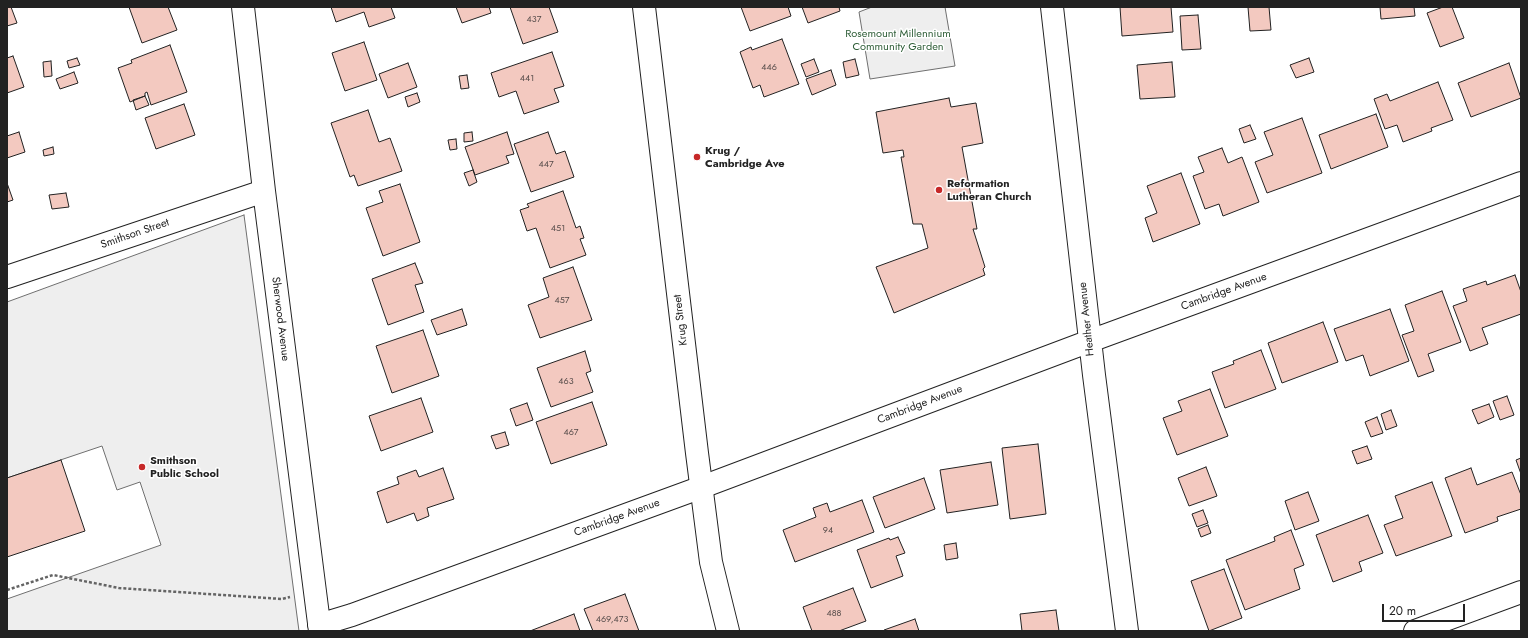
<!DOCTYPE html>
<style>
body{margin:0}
#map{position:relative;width:1528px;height:638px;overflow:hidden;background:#fff;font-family:Jost,sans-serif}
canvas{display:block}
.frame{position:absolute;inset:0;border:8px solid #222;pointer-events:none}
.scale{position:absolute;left:1382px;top:604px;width:83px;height:18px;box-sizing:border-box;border:2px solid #222;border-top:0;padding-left:5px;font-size:12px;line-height:14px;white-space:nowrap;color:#222;-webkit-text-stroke:3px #fff;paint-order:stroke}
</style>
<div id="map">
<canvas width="1528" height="638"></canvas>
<div class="frame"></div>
<div class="scale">20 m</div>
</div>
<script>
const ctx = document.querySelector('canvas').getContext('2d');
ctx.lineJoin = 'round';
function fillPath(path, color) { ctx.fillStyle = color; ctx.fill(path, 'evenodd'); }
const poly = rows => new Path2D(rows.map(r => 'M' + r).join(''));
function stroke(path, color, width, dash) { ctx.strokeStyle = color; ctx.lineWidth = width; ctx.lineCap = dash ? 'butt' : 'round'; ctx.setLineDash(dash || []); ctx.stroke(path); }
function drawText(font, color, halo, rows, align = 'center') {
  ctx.font = font + ' Jost,sans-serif'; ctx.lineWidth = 3; ctx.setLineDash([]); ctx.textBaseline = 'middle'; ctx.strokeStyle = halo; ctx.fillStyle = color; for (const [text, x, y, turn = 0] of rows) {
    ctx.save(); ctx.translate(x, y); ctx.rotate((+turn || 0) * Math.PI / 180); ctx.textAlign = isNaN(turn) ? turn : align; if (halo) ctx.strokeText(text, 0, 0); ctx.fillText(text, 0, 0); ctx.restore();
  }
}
const green = poly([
 [872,7,945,7,955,66,870,79,859,12,872,7],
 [244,215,299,631,7,631,7,599,161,545,140,482,117,490,102,446,7,478,7,302,244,215]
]);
fillPath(green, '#eee');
stroke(green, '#6f6f6f', 1);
const building = poly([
 [7,7,11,7,17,23,7,26,7,7],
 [129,7,168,7,177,30,142,43,129,7],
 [331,7,391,7,395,18,369,27,364,12,336,22,331,7],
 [456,7,489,7,491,13,462,23,456,7],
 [510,7,549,7,558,32,523,44,510,7],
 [741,7,788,7,791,16,750,31,741,7],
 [802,7,839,7,840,11,808,23,802,7],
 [1120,7,1171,7,1173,32,1122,36,1120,7],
 [1248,7,1269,7,1271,30,1250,31,1248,7],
 [1380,7,1414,7,1415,16,1381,19,1380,7],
 [1443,7,1452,7,1464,38,1440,47,1427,13,1443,7],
 [1198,15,1201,49,1182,50,1180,16,1198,15],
 [782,39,799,84,764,97,760,85,753,88,740,52,751,47,752,50,782,39],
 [364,42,377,80,345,91,332,53,364,42],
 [170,45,187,92,151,105,147,92,145,93,145,96,130,102,118,68,132,63,131,60,170,45],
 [552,52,564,86,554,89,559,102,524,114,516,91,499,97,491,73,552,52],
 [13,56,24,87,7,93,7,58,13,56],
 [77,58,80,65,69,68,67,61,77,58],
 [1309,58,1314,72,1296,78,1290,65,1309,58],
 [814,59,819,72,806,77,801,64,814,59],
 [855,59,859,75,846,78,843,62,855,59],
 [51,61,52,76,44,77,43,62,51,61],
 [1172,62,1175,97,1140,99,1137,65,1172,62],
 [408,63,417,87,388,98,379,74,408,63],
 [1509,63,1521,98,1471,117,1458,83,1509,63],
 [831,70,836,85,812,95,806,79,831,70],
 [74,72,78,83,60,89,56,79,74,72],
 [467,75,469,88,461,89,459,76,467,75],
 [1438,82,1453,120,1431,128,1432,131,1403,142,1397,125,1385,129,1374,99,1387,94,1390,101,1438,82],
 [417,93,420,102,408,107,405,97,417,93],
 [145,96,149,105,136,110,133,100,145,96],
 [949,98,951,107,976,103,983,143,962,147,977,229,973,229,985,267,983,269,985,275,894,313,876,267,928,248,922,224,913,224,901,157,904,157,903,150,883,153,876,112,949,98],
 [184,104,195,135,156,149,145,118,184,104],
 [368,110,379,142,390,138,402,171,358,186,354,175,350,177,331,123,368,110],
 [1376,114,1388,147,1331,169,1319,135,1376,114],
 [1302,118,1322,173,1267,193,1255,162,1273,155,1264,132,1302,118],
 [1250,125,1256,139,1244,143,1239,129,1250,125],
 [19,132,25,152,7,158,7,136,19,132],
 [472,132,473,141,464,142,464,133,472,132],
 [507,132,514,154,506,156,509,163,475,175,465,147,507,132],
 [548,132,556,154,565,151,574,177,531,192,514,144,548,132],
 [456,139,457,149,450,150,448,140,456,139],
 [53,147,54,154,44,156,43,150,53,147],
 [1222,148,1228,163,1242,157,1259,202,1223,216,1219,204,1205,209,1193,176,1204,172,1198,157,1222,148],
 [473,170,477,182,469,186,464,173,473,170],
 [1181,173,1200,224,1153,242,1145,218,1157,213,1147,186,1181,173],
 [7,183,13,200,7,202,7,183],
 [400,184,420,242,383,256,366,208,383,202,379,191,400,184],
 [563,191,576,228,580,226,584,238,580,239,586,255,550,268,536,228,527,231,520,210,529,207,527,204,563,191],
 [66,193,69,207,52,209,49,195,66,193],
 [415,263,423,283,415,285,424,312,388,325,372,279,415,263],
 [573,267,592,320,540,338,528,305,549,297,543,278,573,267],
 [1515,275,1521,292,1521,314,1482,328,1488,344,1470,351,1453,306,1467,301,1463,289,1486,281,1487,285,1515,275],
 [1442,291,1461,342,1428,354,1434,371,1418,377,1402,335,1414,331,1405,305,1442,291],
 [462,309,467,325,437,335,431,320,462,309],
 [1390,309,1409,361,1370,376,1363,355,1346,361,1334,329,1390,309],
 [1323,322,1338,362,1282,383,1268,343,1323,322],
 [423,330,439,376,392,393,376,346,423,330],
 [1261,350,1276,389,1225,408,1212,372,1234,364,1233,361,1261,350],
 [585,351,591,371,586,373,593,392,551,407,537,368,585,351],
 [1210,389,1228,436,1177,455,1163,418,1182,411,1178,401,1210,389],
 [1507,396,1514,415,1500,420,1493,401,1507,396],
 [421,398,433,432,381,451,369,416,421,398],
 [592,402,607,445,551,464,536,422,592,402],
 [527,403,533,420,516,426,510,409,527,403],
 [1489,404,1494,417,1478,424,1472,410,1489,404],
 [1391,410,1397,426,1386,430,1381,414,1391,410],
 [1377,417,1383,433,1371,437,1365,422,1377,417],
 [505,432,509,445,496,449,491,436,505,432],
 [1038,444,1046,514,1010,519,1002,448,1038,444],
 [1367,446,1372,459,1357,464,1352,451,1367,446],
 [1521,458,1521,474,1516,460,1521,458],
 [61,460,85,531,7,557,7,478,61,460],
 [991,462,998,505,947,513,940,470,991,462],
 [1206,467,1217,496,1189,506,1178,478,1206,467],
 [443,468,454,499,427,508,429,516,417,521,414,513,387,523,377,492,399,484,397,477,416,470,419,477,443,468],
 [1471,468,1477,485,1512,472,1521,495,1521,509,1497,517,1498,521,1465,533,1445,478,1471,468],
 [924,478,935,509,885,528,873,497,924,478],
 [1432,482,1452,536,1396,556,1384,525,1403,518,1395,496,1432,482],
 [1308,492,1319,521,1295,530,1285,501,1308,492],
 [862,500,874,532,795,562,783,530,816,517,813,508,827,503,830,512,862,500],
 [1203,510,1208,523,1197,527,1192,514,1203,510],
 [1368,515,1383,553,1359,562,1362,571,1333,582,1316,535,1368,515],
 [1208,525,1211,533,1201,537,1198,529,1208,525],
 [1291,530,1304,565,1294,569,1300,589,1245,610,1226,560,1275,541,1274,537,1291,530],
 [898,537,905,553,896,556,903,576,871,588,857,550,889,538,890,540,898,537],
 [956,543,958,558,946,560,944,545,956,543],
 [1224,569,1242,618,1209,631,1191,581,1224,569],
 [853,588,866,621,839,631,812,631,803,607,853,588],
 [625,594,639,631,593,631,584,609,625,594],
 [1056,610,1059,631,1022,631,1020,614,1056,610],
 [574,614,580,631,530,631,574,614],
 [915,619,919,631,885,631,884,630,915,619]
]);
fillPath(building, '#f3c9c0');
stroke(building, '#222', 1);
const street = poly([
 [243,7,264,191,320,631],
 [1052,7,1094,375,1127,631],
 [7,277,264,191],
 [319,625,352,615,702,487,1090,341,1521,183],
 [1415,631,1521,592]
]);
const secondary = poly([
 [644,7,697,453,711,562,728,631]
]);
stroke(street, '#222', 24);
stroke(secondary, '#222', 24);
stroke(poly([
 [7,590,53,575,119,588,282,599,290,597]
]), '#646464', 2.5, [3, 2]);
stroke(street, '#fff', 22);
stroke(secondary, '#fff', 22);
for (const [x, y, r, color] of [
 [697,157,4,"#c62828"],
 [939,190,4,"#c62828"],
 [142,467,4,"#c62828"]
]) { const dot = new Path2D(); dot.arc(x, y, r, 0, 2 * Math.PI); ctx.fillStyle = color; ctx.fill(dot); stroke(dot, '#fff', 1.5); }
drawText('9px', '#564c4a', null, [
 ["437",534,20],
 ["446",769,68],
 ["441",527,79],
 ["447",546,165],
 ["451",558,229],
 ["457",562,301],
 ["463",566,382],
 ["467",571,433],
 ["94",828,531],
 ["488",834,614],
 ["469,473",612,620]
]);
drawText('11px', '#2f5e38', '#fff', [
 ["Rosemount Millennium",898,34],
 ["Community Garden",898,47]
]);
drawText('bold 11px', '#222', '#fff', [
 ["Krug /",705,151],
 ["Cambridge Ave",705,164],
 ["Reformation",947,184],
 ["Lutheran Church",947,197],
 ["Smithson",150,461],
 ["Public School",150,474]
], 'left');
drawText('11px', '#222', '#fff', [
 ["Smithson Street",135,234,-19],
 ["Cambridge Avenue",1224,292,-20],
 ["Sherwood Avenue",280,319,83],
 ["Heather Avenue",1087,319,-96],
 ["Krug Street",681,320,-97],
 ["Cambridge Avenue",920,405,-21],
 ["Cambridge Avenue",617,518,-20]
]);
</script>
